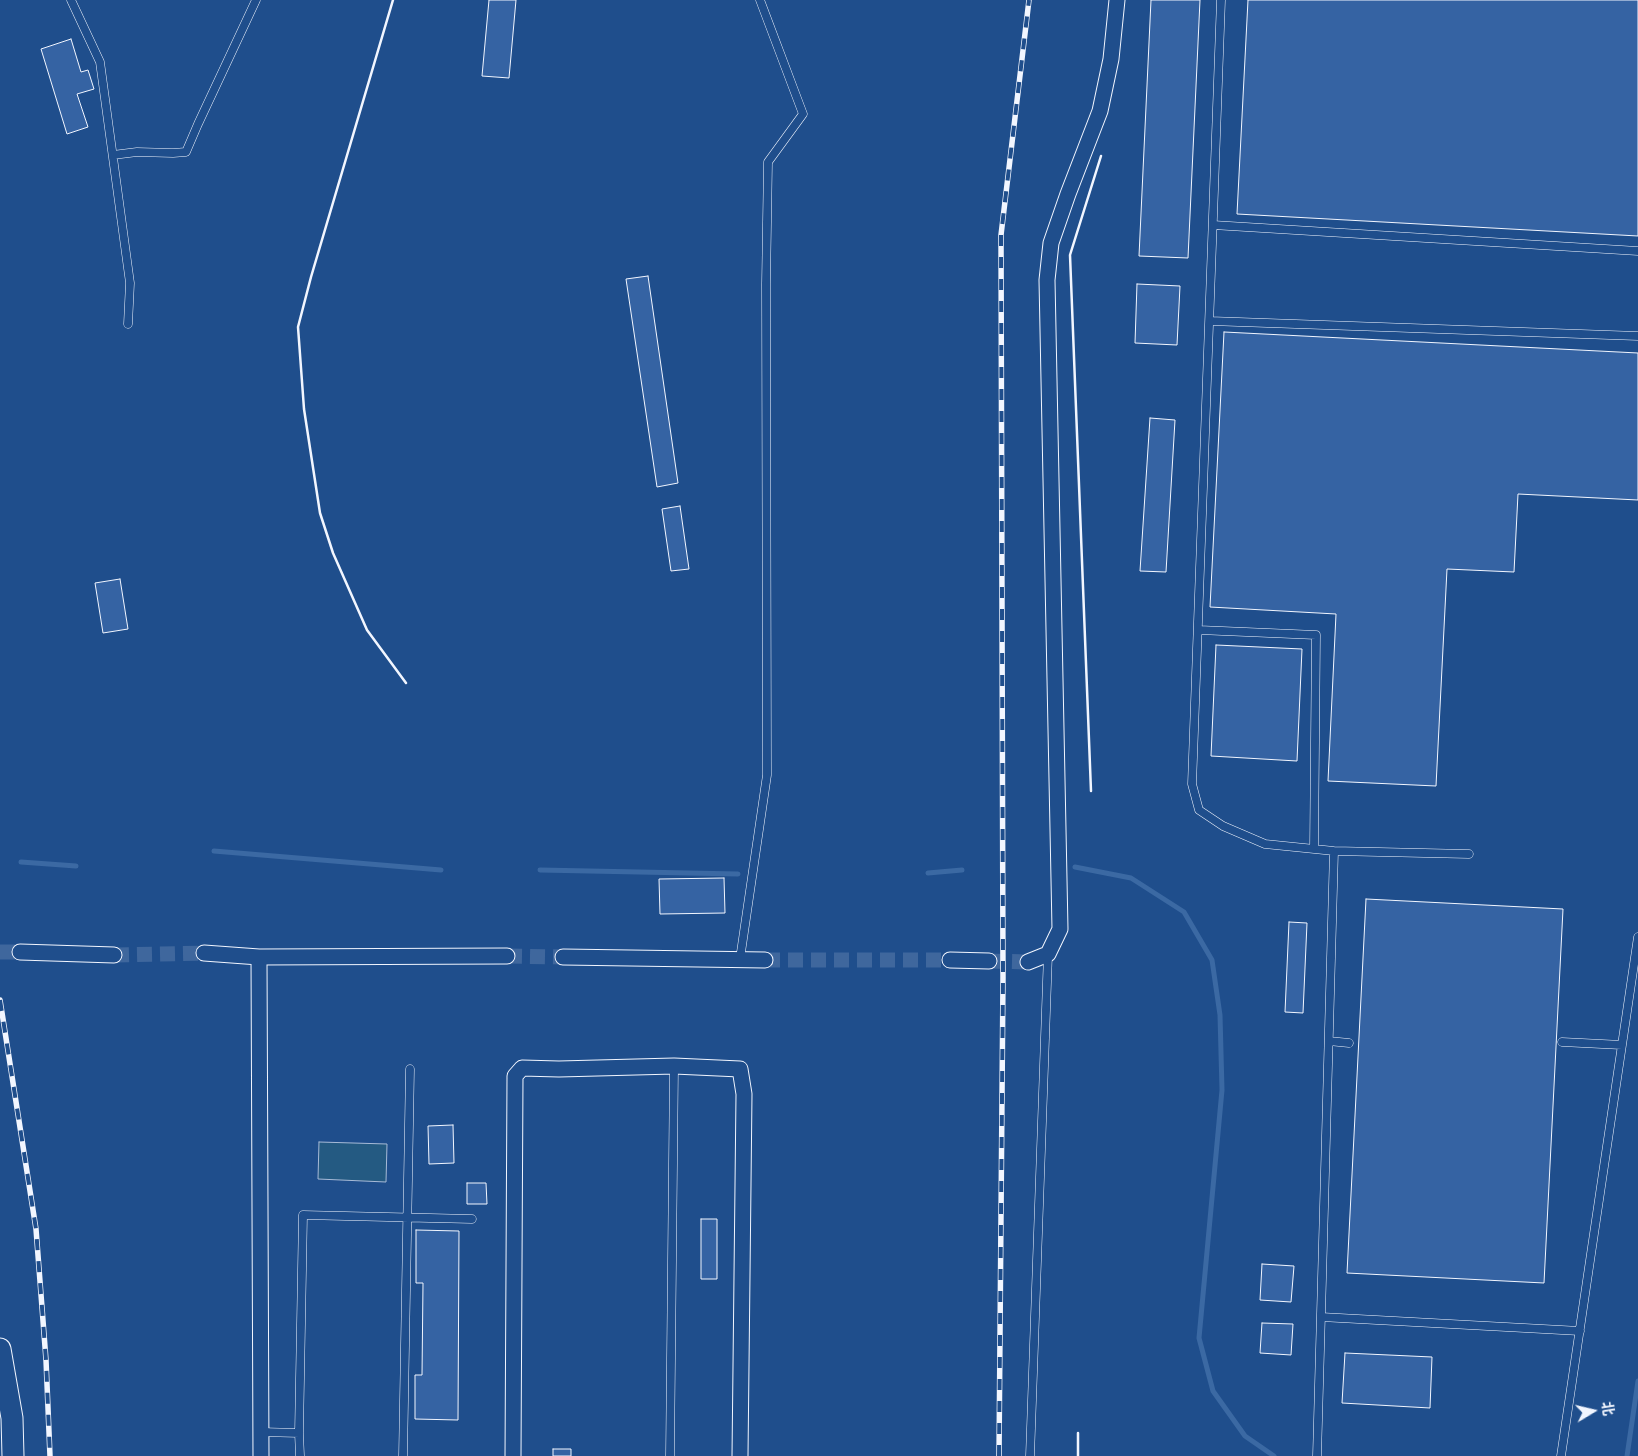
<!DOCTYPE html>
<meta charset="utf-8">
<style>
body{margin:0}
#map{position:relative;width:1638px;height:1456px;overflow:hidden;background:#1f4e8c;font-family:Merriweather,"Noto Sans SC",serif}
canvas{display:block}
.north{position:absolute;left:1568px;top:1386px;width:50px;height:50px;-webkit-text-stroke:4px #1f4e8c;paint-order:stroke;rotate:81deg;font-size:14px;font-weight:700;line-height:20px;text-align:center;color:#f2f6ff}
.north::after{content:'';display:block;margin:auto;width:18px;height:22px;background:#f2f6ff;clip-path:polygon(50% 0,100% 100%,50% 72%,0 100%)}
</style>
<div id="map">
<canvas width="1638" height="1456"></canvas>
<div class="north">北</div>
</div>
<script>
const ctx = document.querySelector('canvas').getContext('2d');
ctx.lineJoin = 'round';
function fillPath(path, color) { ctx.fillStyle = color; ctx.fill(path, 'evenodd'); }
const poly = rows => new Path2D(rows.map(r => 'M' + r).join(''));
function stroke(path, color, width, dash) { ctx.strokeStyle = color; ctx.lineWidth = width; ctx.lineCap = dash ? 'butt' : 'round'; ctx.setLineDash(dash || []); ctx.stroke(path); }
const green = poly([
 [319,1142,387,1144,386,1182,318,1179,319,1142]
]);
fillPath(green, '#245a82');
stroke(green, '#a8bbd7', 1);
stroke(poly([
 [214,851,441,870],
 [21,862,76,866],
 [1075,867,1131,878,1184,912,1212,960,1220,1015,1222,1090,1199,1338,1213,1391,1245,1436,1274,1456],
 [540,870,738,874],
 [928,873,962,870],
 [1627,1456,1638,1381]
]), '#3b69a3', 5);
const building = poly([
 [489,0,516,0,509,78,482,76,489,0],
 [1151,0,1200,0,1188,258,1139,256,1151,0],
 [1248,0,1638,0,1638,236,1237,214,1248,0],
 [71,39,81,72,88,70,94,89,77,94,88,127,67,134,41,49,71,39],
 [648,276,678,483,657,487,626,279,648,276],
 [1137,284,1180,286,1177,345,1135,343,1137,284],
 [1224,332,1638,353,1638,500,1518,494,1514,572,1447,569,1436,786,1328,781,1336,614,1210,607,1224,332],
 [1150,418,1175,420,1166,572,1140,571,1150,418],
 [680,506,689,569,671,571,662,509,680,506],
 [120,579,128,629,103,633,95,583,120,579],
 [1216,645,1302,649,1297,761,1211,756,1216,645],
 [724,878,725,913,660,914,659,879,724,878],
 [1366,899,1563,909,1544,1283,1347,1273,1366,899],
 [1289,922,1307,923,1303,1013,1285,1012,1289,922],
 [453,1125,454,1163,429,1164,428,1126,453,1125],
 [467,1183,486,1183,487,1204,467,1204,467,1183],
 [701,1219,717,1219,717,1279,701,1279,701,1219],
 [416,1230,459,1231,458,1420,415,1419,415,1375,422,1375,423,1283,416,1283,416,1230],
 [1262,1264,1294,1266,1291,1302,1260,1300,1262,1264],
 [1262,1323,1293,1324,1291,1355,1260,1353,1262,1323],
 [1345,1353,1432,1357,1430,1408,1342,1403,1345,1353],
 [553,1449,571,1449,571,1456,553,1456,553,1449]
]);
fillPath(building, '#3563a3');
stroke(building, '#f2f6ff', 1);
stroke(poly([
 [0,952,20,952],
 [114,955,204,953],
 [507,956,563,957],
 [765,960,950,960],
 [989,961,1028,962]
]), '#3f679d', 15, [15, 8]);
const lane = poly([
 [71,0,100,62,130,283,128,324],
 [1221,0,1192,784,1199,810,1223,826,1265,844,1334,851,1469,854],
 [113,155,137,152,173,153,186,152,198,124,256,0],
 [1213,225,1638,251],
 [1210,321,1638,336],
 [1199,630,1316,635,1314,849],
 [740,959,767,775,766,284,768,162,803,114,760,0],
 [1329,1041,1349,1043],
 [1562,1042,1622,1045],
 [1321,1317,1580,1331],
 [261,1432,299,1433],
 [300,1456,299,1433,303,1215,472,1219],
 [403,1456,410,1069],
 [670,1456,674,1066],
 [1030,1456,1048,954],
 [1317,1456,1334,851],
 [1561,1456,1638,937]
]);
const street = poly([
 [20,952,114,955],
 [204,953,259,957,507,956],
 [259,957,261,1456],
 [563,957,765,960],
 [950,960,989,961],
 [1028,962,1048,954,1060,929,1047,280,1051,243,1068,194,1100,111,1111,59,1117,0],
 [513,1456,515,1076,522,1068,559,1069,674,1066,740,1069,744,1094,740,1456]
]);
const secondary = poly([
 [0,1349,12,1418,13,1456]
]);
stroke(lane, '#f2f6ff', 9);
stroke(street, '#f2f6ff', 17);
stroke(secondary, '#f2f6ff', 23);
stroke(lane, '#1f4e8c', 8);
stroke(street, '#1f4e8c', 15);
stroke(secondary, '#1f4e8c', 21);
const rail = poly([
 [0,1000,36,1229,46,1360,50,1456],
 [999,1456,1003,977,1001,235,1029,0]
]);
stroke(rail, '#f2f6ff', 5.5);
stroke(rail, '#1f4e8c', 4, [11]);
stroke(poly([
 [393,0,311,277,298,327,304,409,320,513,333,553,367,630,406,683],
 [1091,791,1070,255,1101,156],
 [1078,1456,1078,1433]
]), '#f2f6ff', 2.5);
</script>
